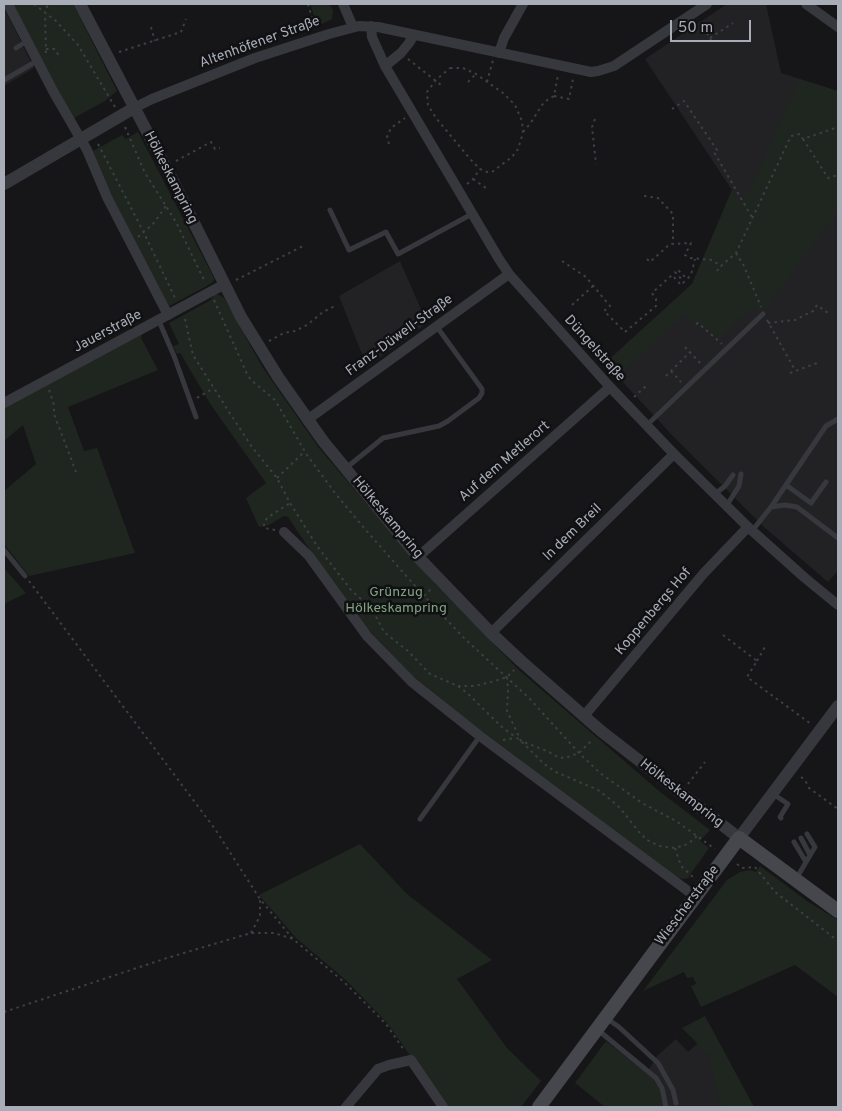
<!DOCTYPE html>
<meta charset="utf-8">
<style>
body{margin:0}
#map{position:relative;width:842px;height:1111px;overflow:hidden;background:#161618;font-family:Overpass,sans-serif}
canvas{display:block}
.frame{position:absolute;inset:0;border:5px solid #a8adb8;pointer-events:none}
.scale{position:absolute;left:670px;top:20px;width:81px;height:22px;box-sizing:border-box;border:2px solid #a8adb8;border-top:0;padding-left:6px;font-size:15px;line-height:18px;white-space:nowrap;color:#a8adb8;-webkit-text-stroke:4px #111113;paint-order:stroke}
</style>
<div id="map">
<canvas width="842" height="1111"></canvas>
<div class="frame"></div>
<div class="scale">50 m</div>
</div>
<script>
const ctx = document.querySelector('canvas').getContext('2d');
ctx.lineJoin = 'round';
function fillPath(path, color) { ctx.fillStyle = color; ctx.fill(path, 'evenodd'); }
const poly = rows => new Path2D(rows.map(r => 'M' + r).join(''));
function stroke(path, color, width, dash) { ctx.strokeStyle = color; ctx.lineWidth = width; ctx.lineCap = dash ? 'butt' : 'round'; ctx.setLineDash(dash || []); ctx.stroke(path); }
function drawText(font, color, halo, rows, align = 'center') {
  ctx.font = font + ' Overpass,sans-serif'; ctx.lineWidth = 5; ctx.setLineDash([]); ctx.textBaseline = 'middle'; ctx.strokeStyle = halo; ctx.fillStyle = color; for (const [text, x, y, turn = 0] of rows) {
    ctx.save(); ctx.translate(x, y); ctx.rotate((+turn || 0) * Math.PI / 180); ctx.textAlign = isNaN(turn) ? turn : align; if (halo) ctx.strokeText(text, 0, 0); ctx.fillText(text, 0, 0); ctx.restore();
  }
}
fillPath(poly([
 [727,4,766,4,781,73,838,91,838,571,828,582,764,527,672,435,605,363,692,284,732,190,645,59],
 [4,8,34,68,4,86],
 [400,261,427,323,367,367,339,296],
 [676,1039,688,1052,698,1043,708,1053,712,1061,721,1107,668,1107,664,1088,649,1069,657,1056]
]), '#222225');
fillPath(poly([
 [13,4,73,4,117,91,105,101,74,118,63,101],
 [310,4,329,4,333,10,332,19,320,25,317,24],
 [799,79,838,91,838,211,765,310,763,309,759,311,754,306,718,339,698,322,695,324,686,314,623,371,611,358,692,284,732,190,741,203,756,177],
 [138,132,214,278,214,281,205,287,169,306,166,303,106,184,93,151,122,135,126,139],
 [217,294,224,298,263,368,319,448,434,583,520,671,659,791,710,830,700,841,709,848,689,876,689,878,683,879,677,877,470,722,412,675,366,627,332,583,288,517,284,516,269,525,259,527,246,498,266,483,211,405,180,353,177,354,173,346,179,344,169,323,211,300,214,295],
 [142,334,141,338,158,370,68,407,84,451,97,448,135,553,29,576,4,544,4,491,36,464,23,425,4,441,4,408],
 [4,568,26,593,4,604],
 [360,844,407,894,492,960,457,979,507,1048,541,1081,521,1107,447,1107,387,1023,347,981,296,938,259,895],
 [760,866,807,901,838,920,838,997,795,965,701,1007,691,986,696,984,693,977,687,978,684,972,643,991,727,880,740,872,750,870,756,872],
 [705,1016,754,1107,724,1107,720,1105,709,1055,682,1028],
 [606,1041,654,1079,660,1088,664,1107,605,1107,575,1083]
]), '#1e261f');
stroke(poly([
 [34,4,56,21,78,45,115,107],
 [308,4,315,28],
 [700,22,713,43],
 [151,27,155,41],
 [710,38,733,23],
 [46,49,55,49,59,56],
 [119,52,181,32,186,19],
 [46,53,45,12,48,4],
 [408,59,441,85],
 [450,68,463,68,476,74,503,93,515,105,522,121,523,133,518,149,512,157,492,172,487,172,480,169,471,160,436,118,428,105,427,92,436,80,450,68],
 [468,82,476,74],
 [487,82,493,60],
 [554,96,569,99,573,79],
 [672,109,684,101,717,150,714,152,753,219],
 [595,119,592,127,596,164],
 [125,127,145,173,176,222,205,282],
 [523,132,530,124,544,102,554,96,558,75],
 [803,139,828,178,838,175],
 [98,144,144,233,175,298],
 [389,144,387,137,391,128,405,118],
 [176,161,211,142,215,149,220,148],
 [473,179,486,188],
 [467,184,473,179,480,169],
 [644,196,658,198,673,214,673,244],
 [138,237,153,224,166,206],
 [736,253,744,266,761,307],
 [647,259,650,262,670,244,691,243,685,255,690,258,712,260,721,266,736,253,791,136,800,134,803,139,838,127],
 [562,261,586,277,610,306,604,311,625,332,656,306,656,299,652,293,672,275,681,285,684,282,675,272,678,270,687,279,691,275,695,259],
 [717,271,721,266],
 [236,280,303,246],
 [214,300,247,374,251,380,275,400,307,455,335,493,364,528,424,596,464,638,529,698,579,753,600,773,642,803,676,821,715,849],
 [572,305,593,286],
 [185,319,193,355,229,412,252,447,277,478,290,503,317,546,351,590,372,609,384,632,408,651,430,674,458,686,467,693,503,728,521,741,544,764,556,772,598,790,611,800,620,808,639,832,647,840,659,846,675,848,688,844,697,836],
 [767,320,795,370],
 [768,323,795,320,813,311,817,305,828,313],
 [696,324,698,323,722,344],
 [269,341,284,333,295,331,307,325,323,312,337,305],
 [685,347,701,364],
 [671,371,681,382],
 [790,373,820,362],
 [666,376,690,352],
 [49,390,54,405,54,414,76,472],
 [634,397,646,386],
 [197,398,214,388],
 [277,478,304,452],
 [275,530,264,528,264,523,267,518,290,503],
 [29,581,215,829,260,899,293,939,344,982,386,1024,404,1050],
 [424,596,433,587],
 [723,635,757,661,747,677,811,724],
 [757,661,766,645],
 [507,677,508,691,507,711,521,741,547,751,558,757,565,758,579,753,593,739],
 [458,686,475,686,495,681,507,677,514,670],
 [503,740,515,738],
 [801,777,805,780,809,788,838,809],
 [688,784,705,762],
 [675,848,681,866,694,878],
 [737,864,742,868,755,867,775,892,838,941],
 [251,933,260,916,260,899],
 [4,1012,167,958,251,933,274,933,293,939]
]), '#3d3f44', 2, [2.5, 4]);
stroke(poly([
 [16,48,27,41],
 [4,80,37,61],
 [330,210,349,250,386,232,398,254,472,214],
 [159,321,174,356,196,417],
 [647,425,763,314],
 [346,468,383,438,439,426,448,421,479,398,482,393,482,389,437,327],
 [786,485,811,503,826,482],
 [715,494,725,486,733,475],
 [727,505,739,486,741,474],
 [771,507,785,505,797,507,838,538],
 [752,531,771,507,826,426,838,419],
 [4,550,25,576],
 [773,794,788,804,780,817,781,818],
 [420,819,480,736],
 [801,838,810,855],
 [794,842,806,862],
 [796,879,815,847,807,834],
 [606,1018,619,1027,658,1063,673,1090,676,1103],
 [598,1030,656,1078,662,1088,666,1107]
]), '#37383d', 5);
stroke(poly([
 [8,4,53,91,87,150,107,197,168,315],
 [343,4,353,27],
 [806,4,838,27],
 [371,26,372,37,385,66,499,259,509,274,610,387,674,454,748,527,805,578,838,605],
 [499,53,504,38,523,4],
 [385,66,401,53,409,43,414,35],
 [134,108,152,99,255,58,329,34,359,26,378,27,591,72,598,71,614,66,707,4],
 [4,403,225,284],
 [307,420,509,274],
 [284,532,309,556,367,636,412,682,480,736,696,897],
 [418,557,610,387],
 [491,633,674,454],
 [584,716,704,573,748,527],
 [346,1107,378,1069,389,1065,411,1060,443,1107]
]), '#37383d', 10);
stroke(poly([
 [80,4,175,185,241,317,278,377,323,441,418,557,491,633,521,661,601,731,739,838,838,706],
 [4,184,134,108]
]), '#37383d', 12);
stroke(poly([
 [539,1107,739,838,838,911]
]), '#45474d', 14);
drawText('14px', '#a8adb8', '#111113', [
 ["Altenhöfener Straße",260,43,-20],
 ["Hölkeskampring",170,178,63],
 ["Jauerstraße",108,332,-28],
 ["Franz-Düwell-Straße",400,336,-36],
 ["Düngelstraße",594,349,48],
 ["Auf dem Metlerort",505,462,-41],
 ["Hölkeskampring",387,518,50],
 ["In dem Breil",573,533,-44],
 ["Koppenbergs Hof",654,612,-50],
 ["Hölkeskampring",681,794,38],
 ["Wiescherstraße",688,906,-53]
]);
drawText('14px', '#7fa381', '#111113', [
 ["Grünzug",396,593],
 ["Hölkeskampring",396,609]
]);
</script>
